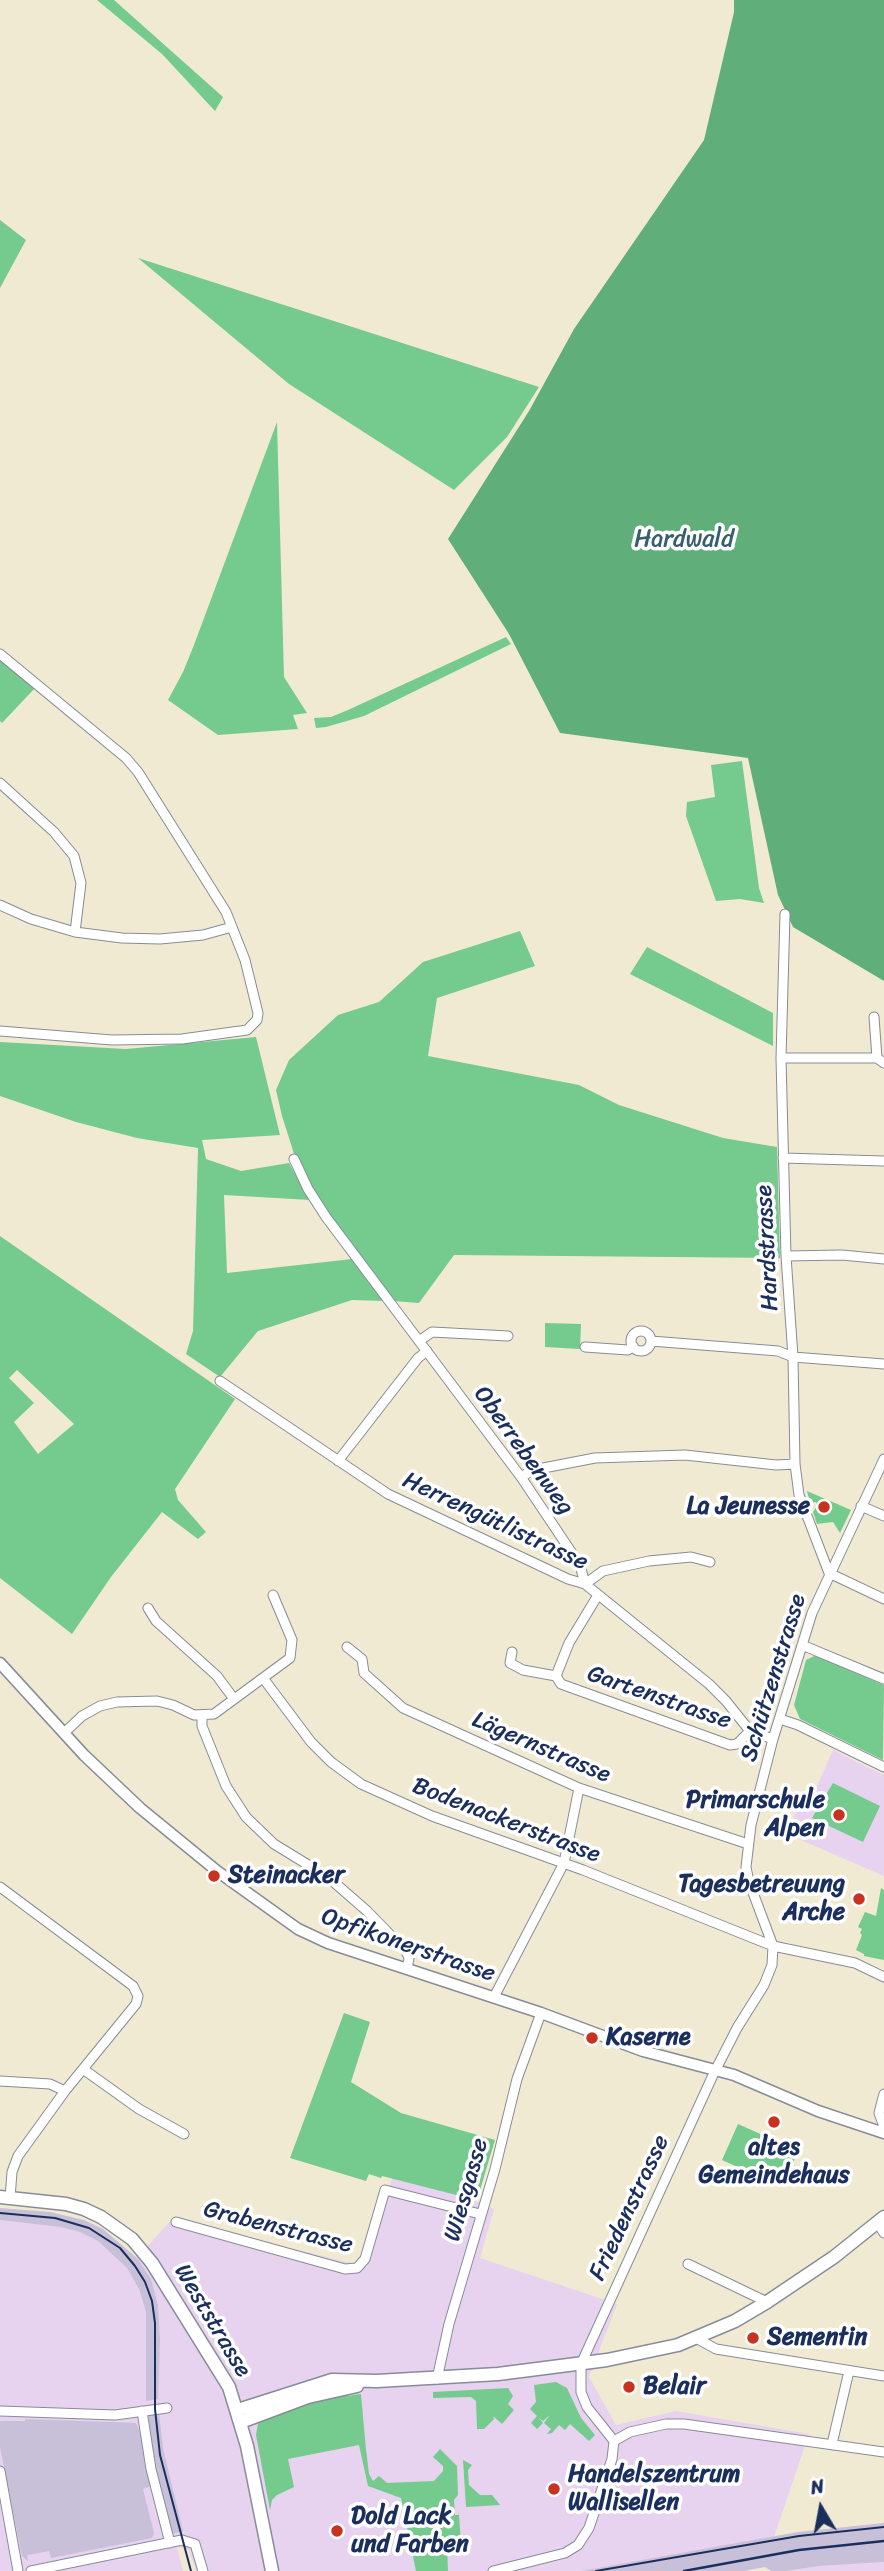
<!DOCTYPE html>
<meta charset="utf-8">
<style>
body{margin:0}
#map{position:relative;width:884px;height:2571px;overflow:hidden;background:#f1ead3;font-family:Sriracha,sans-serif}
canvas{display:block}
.north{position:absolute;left:786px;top:2473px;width:70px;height:70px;-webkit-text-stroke:5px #fff;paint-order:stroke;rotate:350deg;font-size:19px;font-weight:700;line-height:28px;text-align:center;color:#1b2f5e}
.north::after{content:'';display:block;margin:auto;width:24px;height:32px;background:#1b2f5e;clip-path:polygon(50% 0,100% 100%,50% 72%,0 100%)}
</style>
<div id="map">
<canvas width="884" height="2571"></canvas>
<div class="north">N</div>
</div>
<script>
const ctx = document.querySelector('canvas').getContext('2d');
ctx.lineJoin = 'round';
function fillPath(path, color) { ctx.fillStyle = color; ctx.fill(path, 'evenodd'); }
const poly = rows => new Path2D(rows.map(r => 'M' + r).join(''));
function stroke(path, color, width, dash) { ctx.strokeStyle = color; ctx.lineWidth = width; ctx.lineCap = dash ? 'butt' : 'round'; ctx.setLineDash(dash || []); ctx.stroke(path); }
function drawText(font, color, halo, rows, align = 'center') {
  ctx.font = font + ' Sriracha,sans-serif'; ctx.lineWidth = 7; ctx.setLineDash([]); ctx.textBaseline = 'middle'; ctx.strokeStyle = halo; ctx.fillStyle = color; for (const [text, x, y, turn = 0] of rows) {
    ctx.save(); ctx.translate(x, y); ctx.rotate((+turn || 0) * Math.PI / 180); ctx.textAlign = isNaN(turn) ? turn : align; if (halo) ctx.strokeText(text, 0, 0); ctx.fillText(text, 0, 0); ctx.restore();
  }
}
fillPath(poly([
 [833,1750,884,1775,884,1876,787,1834,804,1793,813,1795],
 [392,2178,472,2199,494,2209,480,2258,617,2304,589,2377,616,2425,676,2411,809,2434,774,2537,581,2571,196,2571,189,2550,177,2547,183,2571,0,2571,0,2220,60,2227,80,2232,98,2241,127,2268,139,2289,146,2312,147,2401,160,2340,158,2305,151,2279,137,2258,172,2219,367,2267],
 [884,2562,884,2571,786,2571,819,2566]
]), '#e7d2ef');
fillPath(poly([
 [0,2208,50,2212,84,2220,103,2229,137,2258,151,2279,158,2305,160,2340,158,2399,146,2401,146,2312,139,2289,127,2268,98,2241,80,2232,60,2227,0,2220],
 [159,2413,163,2449,183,2531,172,2534,151,2451,148,2415],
 [25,2419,136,2423,141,2435,145,2466,151,2486,143,2489,154,2533,152,2538,51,2558,49,2551,27,2555,28,2561,22,2556,0,2447,0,2421,25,2421],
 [884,2523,884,2562,819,2566,786,2571,771,2571,765,2567,744,2571,581,2571,798,2532]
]), '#c8bfd8');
fillPath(poly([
 [97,0,114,0,223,97,215,111,162,54],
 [0,220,26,240,0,288],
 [138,258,539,387,507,437,454,490,289,384],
 [277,422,284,677,307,713,293,715,298,729,218,735,168,700,183,672,194,645],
 [506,637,511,644,364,716,326,727,316,728,314,718,331,717,348,710],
 [0,659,35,688,2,723,0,721],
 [742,761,759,888,764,903,740,899,716,901,686,816,687,802,715,797,711,765],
 [520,931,535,966,437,998,428,1056,579,1085,619,1105,723,1138,777,1147,780,1258,454,1255,419,1303,393,1301,330,1219,311,1189,296,1160,282,1116,276,1090,289,1060,338,1015,379,1002,423,962],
 [647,947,773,1013,773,1046,630,974],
 [256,1037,280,1135,202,1140,206,1159,241,1171,289,1163,310,1200,224,1195,227,1273,352,1259,384,1301,352,1300,258,1331,220,1377,186,1354,193,1331,198,1148,137,1138,76,1122,0,1096,0,1042,126,1049],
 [0,1236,235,1399,175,1489,178,1500,206,1532,198,1539,162,1512,111,1577,72,1634,0,1578],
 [17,1370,74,1424,38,1454,14,1422,34,1403,9,1378],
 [545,1323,581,1324,580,1349,545,1347],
 [807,1491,851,1510,840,1533,833,1522,817,1524,813,1512,817,1506,816,1502,810,1503],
 [816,1655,884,1685,883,1760,800,1719,794,1705,806,1660],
 [833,1783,880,1806,863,1842,812,1818],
 [881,1888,884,1890,884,1960,864,1956,864,1954,856,1950,862,1935,860,1933,862,1929,858,1927,865,1912,876,1916],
 [344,2013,370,2022,351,2082,401,2113,495,2140,480,2190,472,2199,382,2176,381,2178,369,2174,366,2181,290,2158],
 [738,2124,774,2140,773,2145,796,2156,785,2182,775,2179,760,2171,758,2176,722,2160],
 [556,2382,567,2388,581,2418,595,2435,589,2441,570,2424,565,2430,559,2425,552,2433,547,2434,551,2429,544,2423,550,2415,543,2421,539,2418,543,2423,537,2429,531,2423,537,2416,530,2409,536,2402,534,2385],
 [508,2388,513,2396,508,2404,514,2410,502,2424,493,2416,494,2419,484,2429,477,2429,476,2401,471,2397,433,2398,433,2392],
 [346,2393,347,2396,361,2394,366,2450,369,2474,373,2481,379,2476,387,2483,434,2481,443,2471,443,2466,433,2457,440,2449,457,2466,458,2495,454,2500,455,2515,459,2515,461,2545,447,2547,448,2571,416,2571,401,2498,368,2486,359,2445,288,2459,294,2487,277,2495,272,2500,270,2510,256,2435,258,2424,265,2418,320,2398],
 [463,2460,472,2465,468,2470,469,2485,480,2495,492,2495,500,2505,466,2507]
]), '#75ca8e');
fillPath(poly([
 [734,0,884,0,884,981,793,927,778,895,748,758,560,733,509,634,448,539,529,411,574,329,704,140,734,12]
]), '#60ae79');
const minor = poly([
 [0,654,126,758,138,772,226,912,245,960,258,1013,257,1020,247,1030,182,1039,112,1040,0,1031],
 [0,783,54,832,74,856,81,883,75,932],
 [0,905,31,919,75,932,122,938,160,939,203,935,232,927],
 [785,914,781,1058,786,1256,793,1357,795,1464,799,1495,829,1573],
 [874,1017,877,1058],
 [781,1058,877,1058,884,1063],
 [783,1158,884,1161],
 [294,1159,308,1189,326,1217,521,1477,580,1565,585,1584],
 [786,1256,842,1255,884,1259],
 '631 1341a10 10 0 1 1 20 0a10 10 0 1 1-20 0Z',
 [419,1341,432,1332,508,1336],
 [651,1341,778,1351,793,1357,884,1364],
 [585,1347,628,1350,633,1346],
 [220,1381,388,1494,568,1579,585,1584,709,1684,726,1701,750,1731,773,1739],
 [338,1461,418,1358,427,1351],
 [521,1477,533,1470,595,1458,685,1455,776,1465,795,1464],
 [861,1506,884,1516],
 [829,1573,884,1599],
 [585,1584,603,1571,649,1561,691,1557,710,1562],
 [598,1595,569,1643,556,1676,561,1684,730,1745,737,1744,750,1731],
 [148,1608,156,1621,217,1676,234,1699],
 [802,1645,884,1679],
 [347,1647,362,1659,364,1673,403,1708,579,1788,748,1844],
 [512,1652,510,1663,523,1670,556,1676],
 [263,1678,311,1742,331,1762,361,1784,432,1816,583,1870,773,1946,855,1963,884,1977],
 [202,1716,202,1726,226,1786,246,1817,274,1844,328,1877,367,1911,406,1951,409,1958,407,1969],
 [780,1719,798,1725,884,1767],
 [64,1733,82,1716,100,1706,117,1702,157,1701,173,1705,194,1715,214,1714,290,1658,292,1640,273,1595],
 [0,1887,133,1986,138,1996,136,2004,65,2091,18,2156,12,2172,10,2198],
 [494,1997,564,1863,579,1788],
 [83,2069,139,2109,184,2134],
 [0,2081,50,2084,65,2091],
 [884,2094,879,2113,884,2127],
 [176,2222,345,2269,357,2268,365,2259,385,2190,480,2214],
 [877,2222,884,2233],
 [688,2264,767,2302],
 [696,2338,716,2349,884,2376],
 [437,2379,449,2324,495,2169,517,2079,541,2013],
 [0,2411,115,2415,167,2408],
 [142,2411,151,2469,170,2543],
 [614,2441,630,2432,666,2424,684,2424,884,2452],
 [832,2444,849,2371],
 [0,2471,18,2571],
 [31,2571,182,2540,195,2544,203,2571],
 [493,2571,565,2553,578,2545,589,2528,612,2459,614,2441,587,2407,581,2392,581,2364,713,2075,737,2028,764,1985,772,1965,773,1946,749,1882,746,1867,751,1825,773,1739,812,1613,884,1459]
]);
const tertiary = poly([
 [0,1663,84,1755,140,1808,217,1871,298,1929,328,1943,541,2013,643,2051,734,2075,818,2111,884,2133]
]);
const secondary = poly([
 [0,2197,66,2204,84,2209,101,2217,132,2239,152,2263,229,2387,247,2446,272,2571],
 [238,2410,332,2380,377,2381,498,2374,607,2360,678,2345,735,2321,767,2302,834,2257,884,2217],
 [241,2422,308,2397,357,2386]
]);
stroke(minor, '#868c98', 11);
stroke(tertiary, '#868c98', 13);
stroke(secondary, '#868c98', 15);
stroke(minor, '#fff', 9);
stroke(tertiary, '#fff', 10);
stroke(secondary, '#fff', 12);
stroke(poly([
 [0,2213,55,2218,89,2228,120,2248,135,2266,145,2282,152,2301,155,2323,155,2409,160,2455,191,2571],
 [596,2571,799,2536,884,2527]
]), '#1b2f5e', 2);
stroke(poly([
 [684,2571,799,2550,884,2541]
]), '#1b2f5e', 2.5);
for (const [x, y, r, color] of [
 [824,1507,7,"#c8321e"],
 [839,1815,7,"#c8321e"],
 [214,1876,7,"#c8321e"],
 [859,1899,7,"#c8321e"],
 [592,2038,7,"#c8321e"],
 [774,2122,7,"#c8321e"],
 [753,2338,7,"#c8321e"],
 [629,2387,7,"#c8321e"],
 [554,2489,7,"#c8321e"],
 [337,2531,7,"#c8321e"]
]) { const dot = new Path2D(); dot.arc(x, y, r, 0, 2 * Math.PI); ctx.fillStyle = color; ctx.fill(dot); stroke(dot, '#fff', 2.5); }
drawText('24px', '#365e6c', '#fff', [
 ["Hardwald",684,540]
]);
drawText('24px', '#1b2f5e', '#fff', [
 ["Hardstrasse",768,1248,-93],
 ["Oberrebenweg",523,1451,54],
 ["Herrengütlistrasse",495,1522,25],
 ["Schützenstrasse",774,1678,-73],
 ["Gartenstrasse",659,1698,19],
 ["Lägernstrasse",541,1748,23],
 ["Bodenackerstrasse",506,1821,21],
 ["Opfikonerstrasse",408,1946,19],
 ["Wiesgasse",467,2190,-74],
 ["Friedenstrasse",630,2208,-65],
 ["Grabenstrasse",278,2228,14],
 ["Weststrasse",212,2321,59]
]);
drawText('bold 24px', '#1b2f5e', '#fff', [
 ["La Jeunesse",810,1507,"right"],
 ["Primarschule",825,1801,"right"],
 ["Alpen",825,1829,"right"],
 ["Steinacker",228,1876],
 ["Tagesbetreuung",845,1885,"right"],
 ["Arche",845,1913,"right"],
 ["Kaserne",606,2038],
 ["altes",774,2148,"center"],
 ["Gemeindehaus",774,2176,"center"],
 ["Sementin",767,2338],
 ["Belair",643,2387],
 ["Handelszentrum",568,2475],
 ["Wallisellen",568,2503],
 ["Dold Lack",351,2517],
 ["und Farben",351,2545]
], 'left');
</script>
